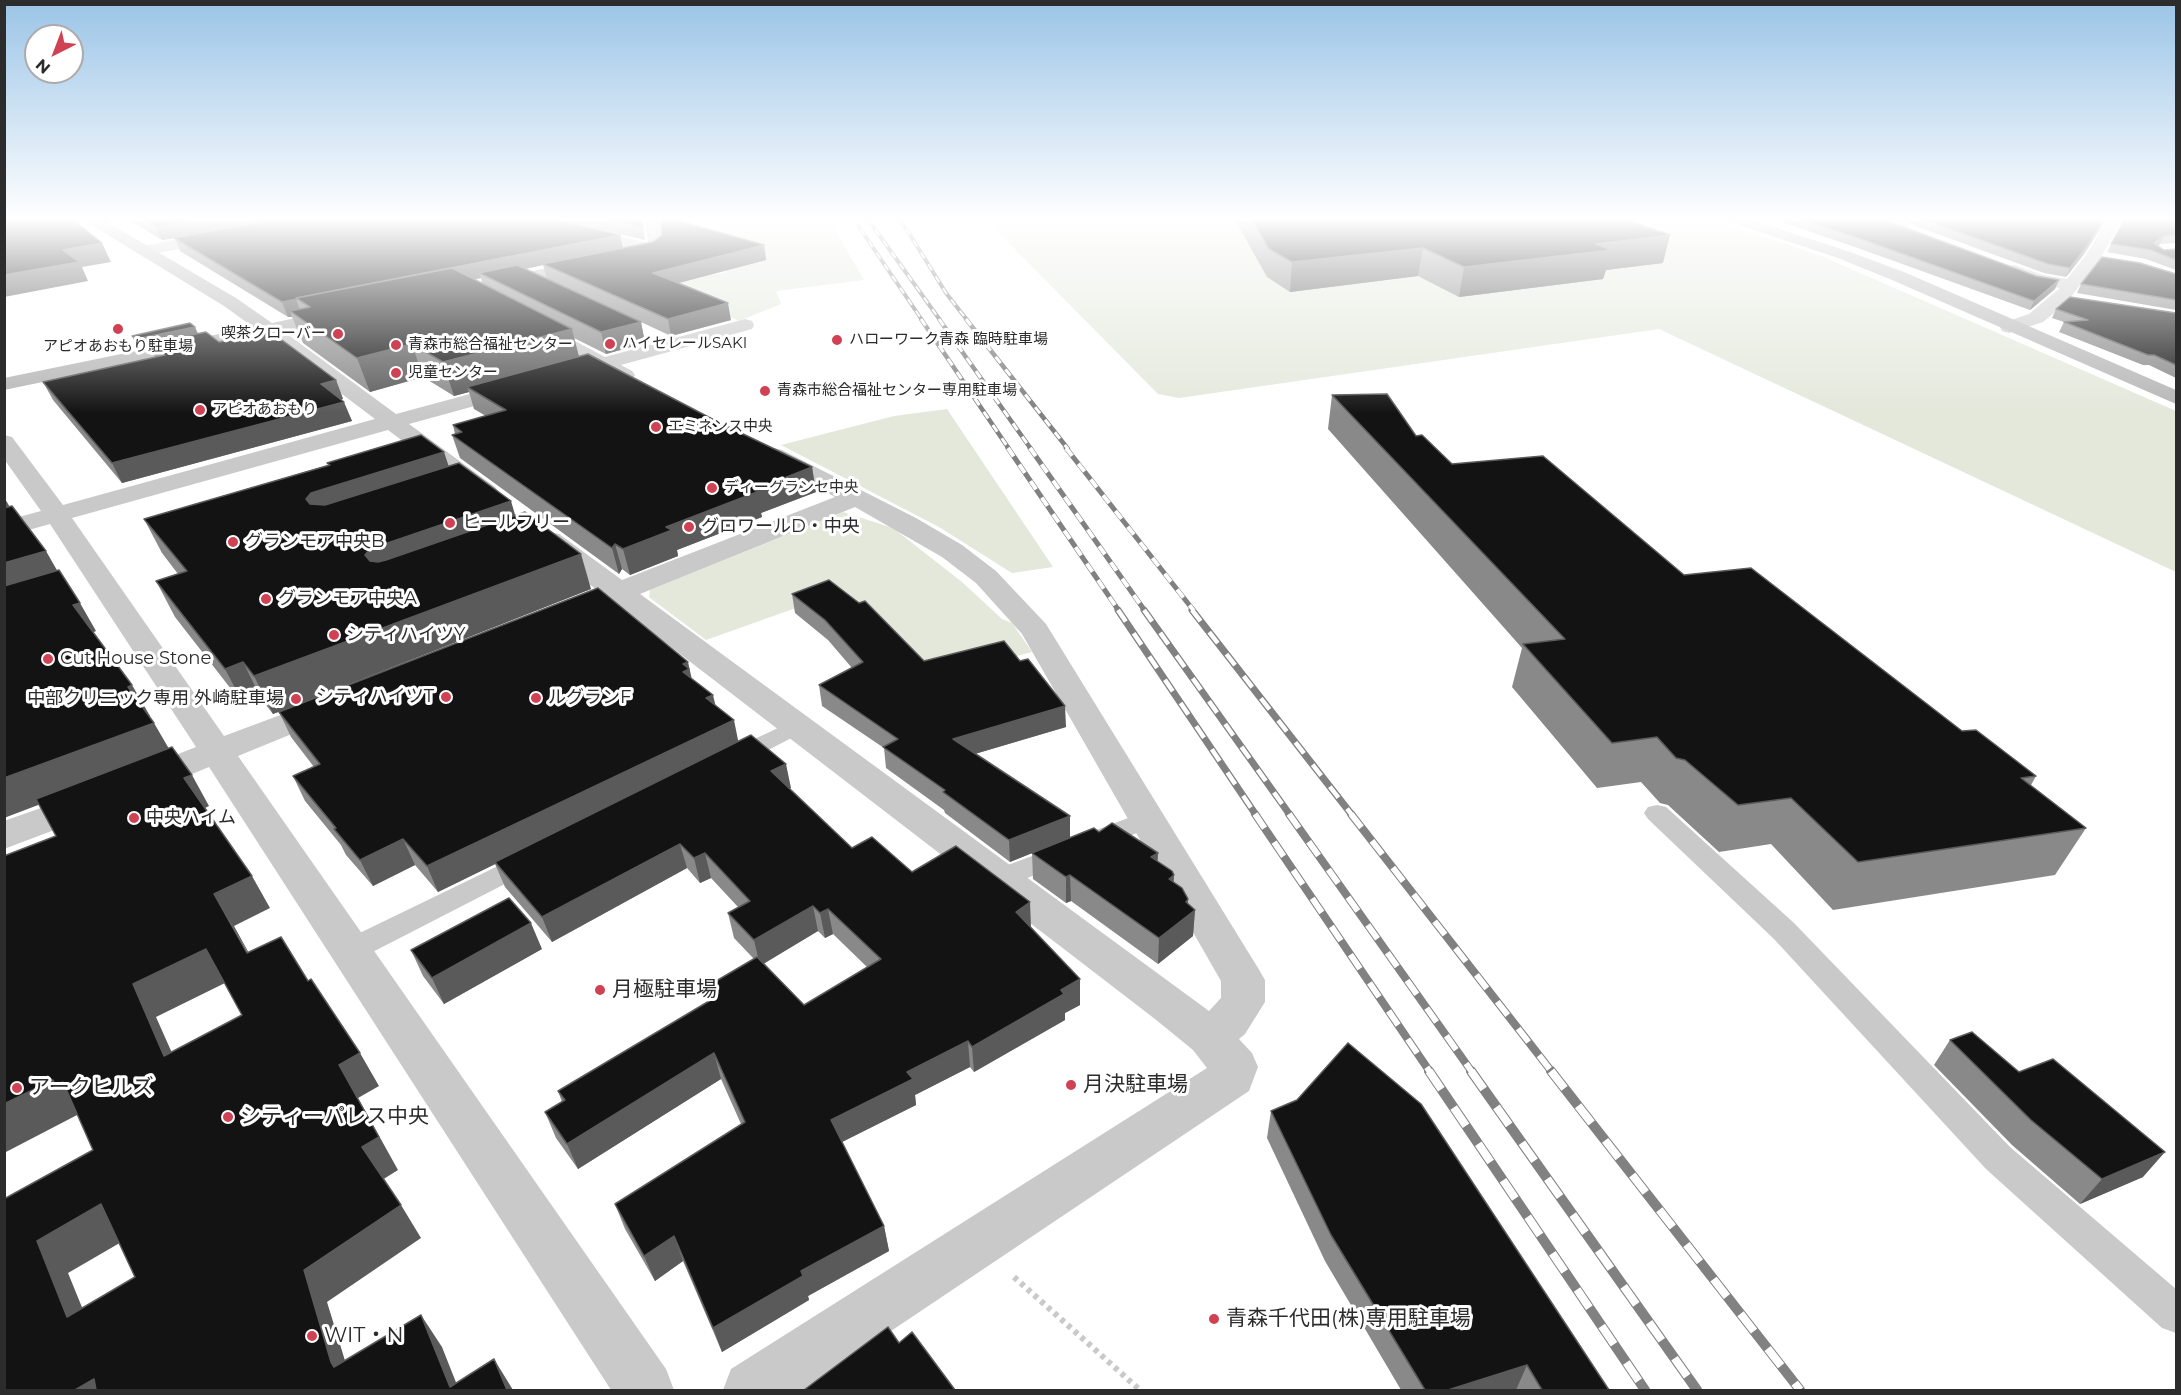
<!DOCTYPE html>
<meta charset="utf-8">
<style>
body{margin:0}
#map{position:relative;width:2181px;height:1395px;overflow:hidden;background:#fff;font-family:Montserrat,sans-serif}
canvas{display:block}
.frame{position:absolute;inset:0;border:6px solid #2c2c2c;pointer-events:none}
.north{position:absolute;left:24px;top:24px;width:60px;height:60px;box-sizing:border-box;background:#fff;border:2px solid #ababab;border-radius:50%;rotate:222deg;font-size:16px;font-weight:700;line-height:24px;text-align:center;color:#2c2c2c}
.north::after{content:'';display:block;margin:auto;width:21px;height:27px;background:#cf4254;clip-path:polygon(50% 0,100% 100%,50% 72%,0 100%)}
</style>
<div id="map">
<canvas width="2181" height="1395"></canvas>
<div class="frame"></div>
<div class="north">N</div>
</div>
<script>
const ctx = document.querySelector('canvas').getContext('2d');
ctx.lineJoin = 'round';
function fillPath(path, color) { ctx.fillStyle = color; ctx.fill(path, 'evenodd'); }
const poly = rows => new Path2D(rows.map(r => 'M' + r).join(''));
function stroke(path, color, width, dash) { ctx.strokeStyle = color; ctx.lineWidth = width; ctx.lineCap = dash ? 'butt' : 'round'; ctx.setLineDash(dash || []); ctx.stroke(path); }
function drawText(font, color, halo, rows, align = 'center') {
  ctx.font = font + ' Montserrat,"Noto Sans JP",sans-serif'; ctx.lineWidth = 6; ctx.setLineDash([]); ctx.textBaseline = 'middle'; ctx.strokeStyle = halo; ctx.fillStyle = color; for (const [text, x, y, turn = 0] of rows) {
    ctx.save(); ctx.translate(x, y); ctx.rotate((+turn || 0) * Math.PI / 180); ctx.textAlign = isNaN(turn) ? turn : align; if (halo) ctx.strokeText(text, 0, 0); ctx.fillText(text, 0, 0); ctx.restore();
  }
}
fillPath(poly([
 [718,218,828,218,864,280,776,291,781,304,739,321,661,287,653,256,708,275,725,273,729,254],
 [984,218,1707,218,1819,255,2176,411,2176,572,1659,329,1179,398,1158,394],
 [947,409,1053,567,1012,573,939,527,781,445,894,416],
 [843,512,893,528,962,582,1002,619,1012,623,1032,652,925,680,838,593,706,640,649,597,650,590]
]), '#e3e8db');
stroke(poly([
 [1014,1277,1140,1390]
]), '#c9c9c9', 6, [4.5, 4.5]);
fillPath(poly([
 [797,719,805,721,809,726,805,731,743,763,734,766,725,763,722,758,725,753,797,719],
 [1657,805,1666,807,1794,923,2010,1147,2176,1289,2176,1333,2162,1328,1986,1169,1774,939,1648,819,1644,813,1648,807,1657,805],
 [1149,810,1158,813,1162,819,1158,825,1095,849,1086,846,1082,840,1086,834,1149,810],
 [1059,846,1068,848,1072,855,1068,862,999,889,989,886,985,879,989,872,1059,846],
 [527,852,536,854,540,861,536,868,359,959,349,962,339,959,334,951,339,943,527,852]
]), '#c9c9c9');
fillPath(poly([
 [522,218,545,218,648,243,645,218,659,218,664,238,663,250,655,255,524,221,522,218],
 [1902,218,1918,218,1905,229,1895,229,1892,226,1902,218],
 [2109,218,2123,218,2101,257,2067,302,2043,322,2009,333,2002,331,2000,327,2002,323,2029,314,2060,288,2033,283,2009,274,2007,270,2009,266,2015,265,2043,275,2067,279,2086,255,2109,218],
 [221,231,227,233,229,236,227,239,144,256,136,251,144,246,221,231],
 [745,319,752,321,754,325,752,329,621,365,632,371,635,375,632,379,625,381,601,370,590,373,583,371,580,367,585,362,531,333,528,329,531,325,545,325,605,357,745,319],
 [268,323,275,325,396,414,514,382,522,383,525,388,522,393,409,424,495,487,499,492,495,497,486,500,477,497,388,430,72,518,224,736,326,698,338,701,343,708,338,715,238,756,666,1369,674,1390,611,1390,209,767,156,789,143,793,130,789,125,781,130,773,196,747,50,524,4,537,4,521,41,511,4,459,4,435,12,437,63,505,375,419,261,333,258,329,261,325,268,323],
 [774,448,782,450,916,518,962,545,996,571,1046,624,1258,968,1265,980,1265,1002,1245,1034,1239,1039,1252,1053,1258,1067,1249,1091,803,1390,723,1390,731,1369,1207,1068,1193,1050,1155,1019,615,604,603,607,593,604,588,598,597,590,539,546,535,540,539,534,549,532,559,534,622,580,835,497,766,460,762,455,766,450,774,448],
 [855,507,942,557,976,583,1022,634,1221,981,1221,998,1209,1011,640,594,855,507],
 [89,791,102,794,107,803,102,812,4,849,4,821,89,791]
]), '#c9c9c9');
fillPath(poly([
 [83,218,100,218,236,298,272,323,338,309,345,311,347,315,345,319,338,321,4,390,4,378,253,327,224,306,85,221,83,218],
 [1725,218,1746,218,1850,252,1904,272,2176,390,2176,404,1892,280,1838,258,1727,221,1725,218],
 [591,259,597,260,599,264,597,268,494,289,488,288,485,284,488,280,494,279,591,259]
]), '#b6b6b6');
const railFar5 = poly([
 [853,218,922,320],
 [867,218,940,320],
 [897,218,907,230,946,293,967,320]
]);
const railFar4 = poly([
 [921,319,1009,449],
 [939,319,1031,449],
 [966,319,1068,449]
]);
const railFar3 = poly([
 [1008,448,1119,611],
 [1030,448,1145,611],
 [1066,448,1194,611]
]);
const railFar2 = poly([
 [1118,610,1256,815],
 [1144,610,1290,815],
 [1192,610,1352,815]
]);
const railFar1 = poly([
 [1255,814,1430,1072],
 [1289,814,1472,1072],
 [1351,814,1552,1072]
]);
const rail = poly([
 [1429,1071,1645,1390],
 [1471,1071,1697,1390],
 [1551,1071,1800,1390]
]);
stroke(railFar5, '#818181', 4);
stroke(railFar4, '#818181', 4.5);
stroke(railFar3, '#818181', 5);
stroke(railFar2, '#818181', 7);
stroke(railFar1, '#818181', 8);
stroke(rail, '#818181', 10);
stroke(railFar5, '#fff', 2, [7]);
stroke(railFar4, '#fff', 3, [8]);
stroke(railFar3, '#fff', 4, [10]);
stroke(railFar2, '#fff', 4.5, [14]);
stroke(railFar1, '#fff', 6, [17]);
stroke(rail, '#fff', 8, [22]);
fillPath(poly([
 [125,218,550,218,620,235,623,248,764,245,766,260,678,283,731,320,671,336,641,322,645,343,606,354,574,338,579,357,812,467,816,492,761,513,762,517,677,550,678,556,630,575,622,569,619,574,460,458,452,435,455,434,453,425,486,416,474,409,469,392,454,396,423,377,370,392,303,343,292,317,288,317,180,251,175,238,162,240],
 [543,265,547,279,525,269],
 [481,278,482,283,474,279],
 [553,218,642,218,645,240],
 [1234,218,1621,218,1663,263,1606,270,1603,279,1459,297,1418,276,1290,292,1267,277],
 [1770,218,1879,218,2055,289,2030,310,1855,247],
 [1894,218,2107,218,2084,254,2066,277,2044,273],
 [2124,218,2176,218,2176,243,2160,244,2158,246,2164,250,2176,249,2176,270,2146,259,2107,252,2125,219],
 [2176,274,2176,312,2176,310,2077,293,2081,284],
 [2056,309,2176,313,2176,378,2149,365,2143,365,2059,332,2064,322,2052,318],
 [195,327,197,333,219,342,336,380,343,399,341,399,352,421,122,483,53,400,43,382,155,357,150,346,140,348,136,345,132,336],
 [1332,395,1416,436,1452,464,1684,575,1962,731,2036,776,2031,785,2086,828,2055,875,1833,910,1771,844,1719,852,1668,805,1660,803,1641,782,1597,788,1512,687,1522,648,1328,429],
 [327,463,449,466,591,589,273,714,262,700,245,707,175,617,156,581,178,574,162,553,144,519,328,465],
 [792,594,924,661,1066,727,975,754,1070,816,1070,838,1099,832,1158,862,1188,904,1195,910,1193,936,1158,964,1071,901,1066,903,1033,879,1032,853,1034,852,1010,862,945,813,944,810,886,768,884,748,822,706,819,685,852,668,828,640,795,613],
 [692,679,716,706,738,741,791,788,789,789,852,848,912,872,1031,927,1080,979,1080,1005,1065,1013,1065,1020,974,1072,970,1067,915,1095,916,1105,842,1142,884,1226,889,1251,808,1296,809,1300,722,1352,683,1261,655,1281,625,1229,615,1204,741,1124,721,1079,578,1169,556,1138,545,1112,562,1102,558,1091,710,1000,706,987,754,959,734,938,728,913,738,907,711,878,700,883,687,868,552,942,505,887,495,864,438,892,415,865,373,886,346,855,341,845,305,801,293,776,314,767,291,737,279,712],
 [818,931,825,938,833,934,867,967,804,1005,764,963],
 [542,949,444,1004,423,976,411,950],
 [1950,1040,2019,1072,2143,1177,2080,1204,2012,1145,1934,1065],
 [1271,1111,1609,1390,1401,1390,1325,1261,1267,1138]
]), '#898989');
fillPath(poly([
 [210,218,288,218,162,240,156,227],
 [2105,218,2107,218,2084,254,2066,277,2070,268],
 [620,235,623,249,543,264,543,265,487,277,479,273,481,278,313,312,310,307,297,299],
 [1670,235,1663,263,1606,270,1603,279,1459,297,1464,267,1596,244],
 [2164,236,2160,244,2150,252,2154,243],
 [102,243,111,262,82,267,88,281,4,297,4,275,63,250],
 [764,245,766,260,656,289,653,273],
 [1423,248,1418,276,1290,292,1292,262],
 [2059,280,2055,289,2030,310,2034,301],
 [296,299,302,315,290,311,292,317,288,317,282,302],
 [728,303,731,320,671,336,668,319],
 [641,322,645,343,606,354,601,332],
 [195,327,199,336,149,343,150,346,140,348,136,339],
 [572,329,580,361,467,387,469,392,454,396,443,362],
 [412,344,423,377,370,392,357,358],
 [336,380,343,399,328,403,321,384],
 [344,402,352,421,122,483,112,463],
 [444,452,455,485,325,527,306,499,311,493],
 [812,467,816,492,761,513,762,517,677,550,678,556,630,575,623,549,666,527,754,490],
 [4,497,15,516,4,519],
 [511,501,521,535,384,584,365,555,370,549],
 [615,544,622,569,619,574,612,548],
 [46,551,62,579,4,597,4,563],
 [581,554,591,589,273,714,254,676],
 [80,603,96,631,90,634,73,605],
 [243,662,262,700,245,707,225,669],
 [688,662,695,693,683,672,683,664],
 [132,685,150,716,146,717,128,687],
 [713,695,719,720,706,698],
 [1065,706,1066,727,954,760,953,739],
 [734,720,739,745,438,892,427,866],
 [154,723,172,754,4,818,4,778],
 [786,764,791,788,775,795,771,771],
 [192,775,209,806,203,809,184,778],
 [1070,816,1070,838,1010,862,1009,840],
 [403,839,415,865,373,886,360,860],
 [680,844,687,868,552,942,542,917],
 [705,853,711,878,700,883,694,858],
 [1158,853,1157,878,1151,857],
 [1070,875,1071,901,1066,903,1066,877],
 [1174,875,1173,901,1169,879],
 [252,876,270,908,234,926,267,986,214,894],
 [1188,899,1187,916,1195,910,1193,936,1158,964,1159,938,1186,902],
 [1030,902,1031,927,1017,937,1016,912],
 [813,906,818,931,760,966,754,940],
 [828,909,833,934,825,938,820,913],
 [531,923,542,949,444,1004,432,978],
 [206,949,227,982,156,1017,188,1089,164,1056,133,984],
 [1080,979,1080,1005,1065,1013,1065,1020,974,1072,972,1047,1061,990],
 [968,1041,970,1067,915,1095,916,1105,836,1145,831,1120,907,1072],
 [360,1053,379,1086,358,1098,398,1170,382,1180,362,1147,339,1065],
 [714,1053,721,1079,578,1169,567,1144],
 [53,1080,63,1082,79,1114,4,1153,4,1104],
 [2165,1152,2143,1177,2080,1204,2102,1179],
 [101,1204,130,1237,68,1273,99,1349,67,1317,37,1241],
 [401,1205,421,1238,327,1302,354,1390,334,1367,331,1362,304,1270],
 [884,1226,889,1251,808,1296,809,1300,722,1352,713,1328,801,1271],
 [674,1236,683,1261,655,1281,644,1256],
 [421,1315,442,1347,459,1390,450,1387],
 [494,1359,513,1390,507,1390],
 [1527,1365,1516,1390,1448,1390],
 [94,1379,106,1390,75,1390]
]), '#5a5a5a');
const building = poly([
 [4,218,71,218,102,243,63,250,79,262,4,275,4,218],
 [141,218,210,218,156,227,141,218],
 [282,218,549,218,620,235,296,298,297,299,282,302,174,238,282,218],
 [604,218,641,218,643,227,604,218],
 [661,218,669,218,764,245,653,273,728,303,668,319,543,264,653,242,662,235,661,218],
 [1251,218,1621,218,1670,235,1596,244,1611,250,1464,267,1423,248,1292,262,1269,249,1251,218],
 [1796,218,1879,218,2036,276,2059,280,2034,301,1858,238,1796,218],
 [1919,218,2105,218,2088,245,2070,268,2048,264,1919,218],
 [2125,218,2176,218,2176,235,2164,236,2154,243,2164,250,2176,249,2176,260,2151,250,2111,244,2125,218],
 [2102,257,2140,263,2176,274,2176,300,2081,284,2102,257],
 [517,265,641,322,601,332,479,273,517,265],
 [452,268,572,329,443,362,412,344,357,358,290,311,310,307,296,298,452,268],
 [2070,297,2176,313,2176,365,2154,355,2148,355,2064,322,2088,320,2056,309,2070,297],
 [190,323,195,327,136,339,132,336,190,323],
 [270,331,336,380,321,384,344,402,112,463,43,382,165,355,149,343,206,332,219,342,270,331],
 [588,354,718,422,812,467,754,490,757,492,666,527,672,530,623,549,615,544,612,548,452,435,462,432,453,425,506,410,467,387,588,354],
 [1387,394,1416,436,1422,435,1452,464,1543,456,1684,575,1751,568,1962,731,1976,730,2036,776,2021,778,2086,828,1858,862,1791,798,1738,805,1685,760,1676,758,1657,737,1612,743,1523,644,1565,639,1332,395,1387,394],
 [421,435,444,452,311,493,306,499,310,504,325,505,459,463,511,501,370,549,365,555,370,561,378,562,386,560,525,512,581,554,254,676,243,662,225,669,156,581,187,571,144,519,330,465,327,463,421,435],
 [12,506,46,551,4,563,4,508,12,506],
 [59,570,80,603,73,605,132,685,128,687,154,723,4,778,4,586,59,570],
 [829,580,859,603,865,601,924,661,1004,641,1020,661,1028,659,1065,706,953,739,1070,816,1009,840,943,792,945,790,883,747,898,739,819,685,863,662,825,620,792,594,829,580],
 [598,588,688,662,683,664,689,669,683,672,713,695,706,698,734,720,427,866,403,839,360,860,334,829,336,828,293,776,320,764,279,712,598,588],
 [751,735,786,764,771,771,852,848,872,837,912,872,956,846,1030,902,1016,912,1080,979,1061,990,1064,994,972,1047,968,1041,907,1072,913,1079,831,1120,884,1226,801,1271,803,1276,713,1328,674,1236,644,1256,615,1204,745,1122,714,1053,567,1144,545,1112,565,1100,558,1091,716,997,706,987,757,957,804,1005,881,959,828,909,820,913,813,906,754,940,728,913,750,901,705,853,694,858,680,844,542,917,495,862,751,735],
 [172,747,192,775,184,778,252,876,214,894,247,953,281,937,308,981,311,979,360,1053,339,1065,379,1137,362,1147,401,1205,304,1270,331,1362,334,1367,421,1315,450,1387,494,1359,507,1390,96,1390,94,1379,75,1390,4,1390,4,1199,93,1150,63,1082,55,1085,53,1080,4,1104,4,856,56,836,36,799,172,747],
 [206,949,242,1015,164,1056,133,984,206,949],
 [101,1204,135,1277,67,1317,37,1241,101,1204],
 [1112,823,1158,853,1151,857,1172,871,1174,875,1169,879,1182,888,1188,899,1186,902,1195,910,1159,938,1070,875,1066,877,1032,853,1094,828,1099,832,1112,823],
 [509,898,531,923,432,978,411,950,509,898],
 [1972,1032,2019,1072,2053,1059,2165,1152,2102,1179,2031,1120,1950,1040,1972,1032],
 [1348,1043,1421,1104,1609,1390,1542,1390,1527,1365,1448,1390,1425,1390,1331,1235,1271,1111,1297,1100,1348,1043],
 [888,1327,899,1343,912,1332,955,1390,804,1390,888,1327]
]);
fillPath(building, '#131313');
stroke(building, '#5a5a5a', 1.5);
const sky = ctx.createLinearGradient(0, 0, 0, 413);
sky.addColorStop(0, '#9bc4e7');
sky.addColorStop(0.53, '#fff');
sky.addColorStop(1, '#ffffff00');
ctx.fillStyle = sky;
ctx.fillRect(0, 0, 2181, 413);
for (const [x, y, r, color] of [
 [118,329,6,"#cf4254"],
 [338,334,6,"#cf4254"],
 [837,340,6,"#cf4254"],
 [610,344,6,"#cf4254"],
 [396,345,6,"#cf4254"],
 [396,373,6,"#cf4254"],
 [765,391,6,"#cf4254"],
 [200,410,6,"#cf4254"],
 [656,427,6,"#cf4254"],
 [712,488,6,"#cf4254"],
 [450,523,6,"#cf4254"],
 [689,527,6,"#cf4254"],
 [233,542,6,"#cf4254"],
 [266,599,6,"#cf4254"],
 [334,635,6,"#cf4254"],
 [48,659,6,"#cf4254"],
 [446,697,6,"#cf4254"],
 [536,698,6,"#cf4254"],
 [296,699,6,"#cf4254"],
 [134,818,6,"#cf4254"],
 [600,990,6,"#cf4254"],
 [1071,1085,6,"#cf4254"],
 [17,1088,6,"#cf4254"],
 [228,1117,6,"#cf4254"],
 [1214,1319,6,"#cf4254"],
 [312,1336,6,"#cf4254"]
]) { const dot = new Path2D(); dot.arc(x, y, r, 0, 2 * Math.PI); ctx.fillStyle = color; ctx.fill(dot); stroke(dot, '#fff', 2); }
drawText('15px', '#2c2c2c', '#fff', [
 ["喫茶クローバー",326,334,"right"],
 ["ハローワーク青森 臨時駐車場",849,340],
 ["ハイセレールSAKI",622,344],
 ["青森市総合福祉センター",408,345],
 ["アピオあおもり駐車場",118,347,"center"],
 ["児童センター",408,373],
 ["青森市総合福祉センター専用駐車場",777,391],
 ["アピオあおもり",212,410],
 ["エミネンス中央",668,427],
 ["ディーグランセ中央",724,488]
], 'left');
drawText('18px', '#2c2c2c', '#fff', [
 ["ヒールフリー",462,523],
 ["グロワールD・中央",701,527],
 ["グランモア中央B",245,542],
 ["グランモア中央A",278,599],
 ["シティハイツY",346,635],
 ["Cut House Stone",60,659],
 ["シティハイツT",434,697,"right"],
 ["ルグランF",548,698],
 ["中部クリニック専用 外崎駐車場",284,699,"right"],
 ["中央ハイム",146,818]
], 'left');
drawText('21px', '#2c2c2c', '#fff', [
 ["月極駐車場",612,990],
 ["月決駐車場",1083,1085],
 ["アークヒルズ",29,1088],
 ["シティーパレス中央",240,1117],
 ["青森千代田(株)専用駐車場",1226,1319],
 ["WIT・N",324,1336]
], 'left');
</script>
